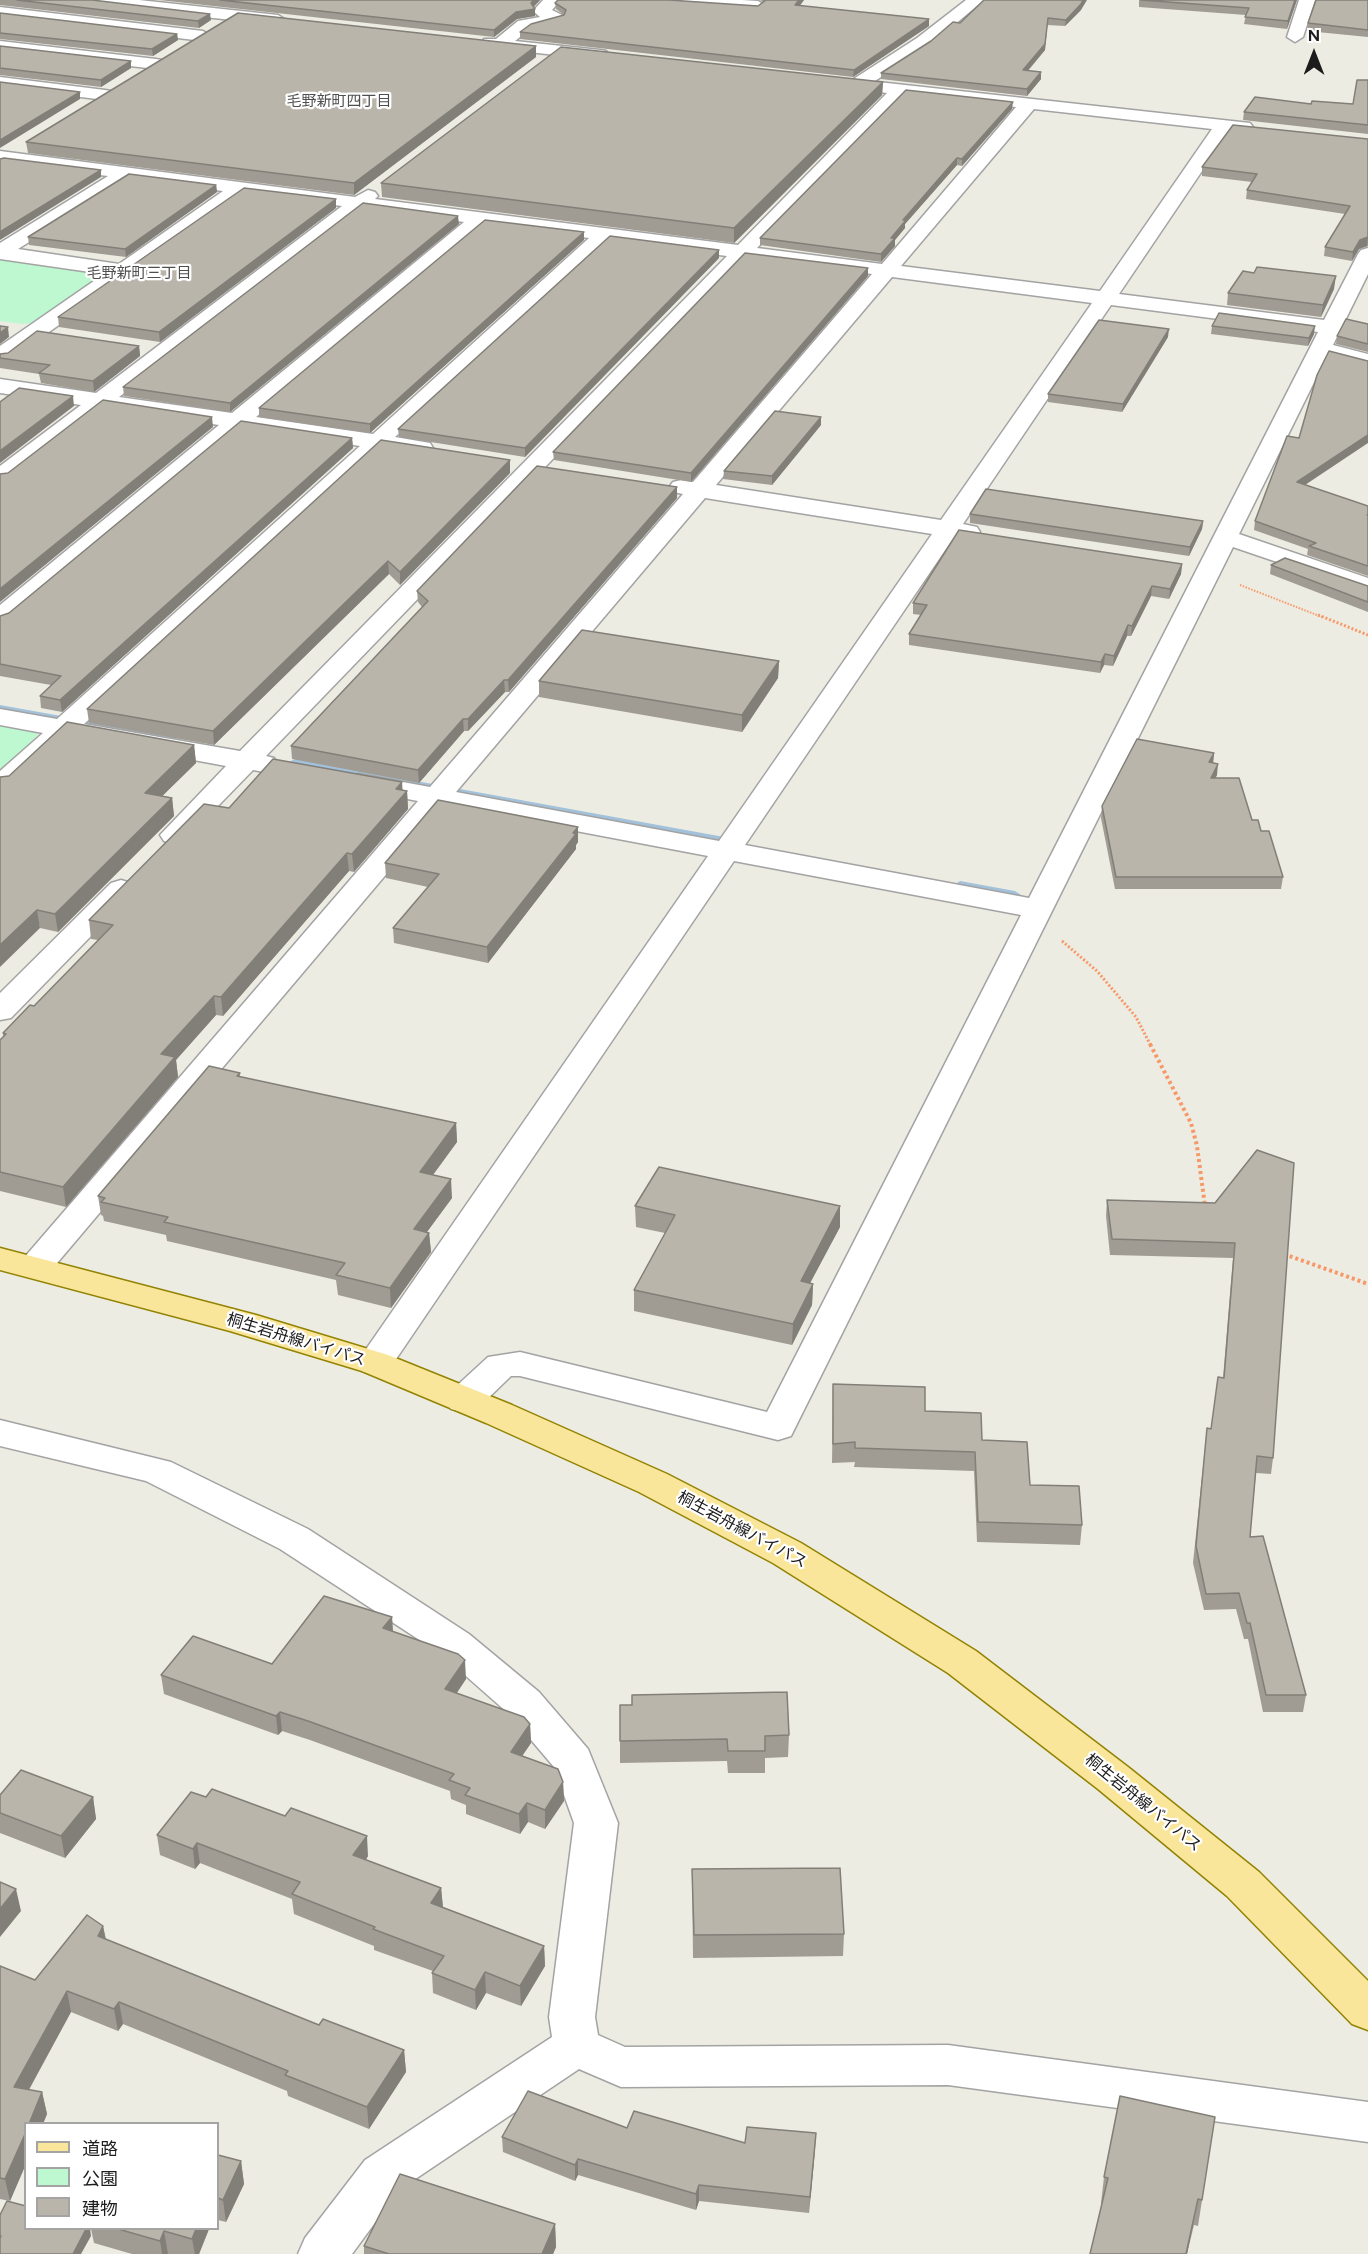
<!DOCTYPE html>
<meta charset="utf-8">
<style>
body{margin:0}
#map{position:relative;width:1368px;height:2254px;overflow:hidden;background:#edece2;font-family:Figtree,"Noto Sans JP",sans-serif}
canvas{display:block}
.legend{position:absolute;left:24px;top:2122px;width:195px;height:108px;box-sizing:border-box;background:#fff;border:2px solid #a4a4a4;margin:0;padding:8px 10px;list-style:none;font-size:18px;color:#1c1c1c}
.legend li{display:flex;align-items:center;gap:12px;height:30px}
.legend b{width:30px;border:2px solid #a4a4a4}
.north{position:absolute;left:1284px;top:24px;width:60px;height:60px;-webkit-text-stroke:4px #fff;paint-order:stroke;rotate:0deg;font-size:16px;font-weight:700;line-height:24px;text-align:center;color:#1c1c1c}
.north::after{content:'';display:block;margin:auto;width:21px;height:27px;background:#1c1c1c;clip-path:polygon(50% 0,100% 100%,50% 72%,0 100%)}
</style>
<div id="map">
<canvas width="1368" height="2254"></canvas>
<ul class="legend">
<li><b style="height:8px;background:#fae69a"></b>道路</li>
<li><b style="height:16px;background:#bef8d0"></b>公園</li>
<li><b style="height:16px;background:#bab5ab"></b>建物</li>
</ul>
<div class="north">N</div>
</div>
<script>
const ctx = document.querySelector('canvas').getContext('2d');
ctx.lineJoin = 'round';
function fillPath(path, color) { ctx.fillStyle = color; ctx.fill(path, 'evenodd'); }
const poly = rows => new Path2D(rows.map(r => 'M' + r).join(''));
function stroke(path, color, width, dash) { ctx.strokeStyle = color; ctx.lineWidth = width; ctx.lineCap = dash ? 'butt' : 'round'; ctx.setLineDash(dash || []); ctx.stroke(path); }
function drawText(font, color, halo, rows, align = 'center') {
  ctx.font = font + ' Figtree,"Noto Sans JP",sans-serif'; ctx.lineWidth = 4.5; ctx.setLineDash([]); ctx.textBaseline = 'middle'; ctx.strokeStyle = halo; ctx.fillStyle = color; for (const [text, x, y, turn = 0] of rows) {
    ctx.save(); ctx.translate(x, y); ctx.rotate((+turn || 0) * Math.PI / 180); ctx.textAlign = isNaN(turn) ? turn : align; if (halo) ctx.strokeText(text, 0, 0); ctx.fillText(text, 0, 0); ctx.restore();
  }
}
fillPath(poly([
 [0,256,106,273,36,323,22,324,0,321],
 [0,723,36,730,38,735,0,771]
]), '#bef8d0');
fillPath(poly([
 [0,705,172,736,178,739,172,742,0,711,0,705],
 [295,759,735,839,741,843,735,847,291,764,289,762,295,759],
 [960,881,1015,891,1021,895,1015,899,956,888,954,885,960,881]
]), '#a2c1db');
const minor = poly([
 [86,0,139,0,278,15,286,20,278,25,94,5,86,0],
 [543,0,561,0,552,10,562,15,564,18,562,21,530,29,515,41,600,50,606,51,609,55,606,59,600,60,484,47,482,43,484,39,496,39,518,21,540,17,533,11,543,0],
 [662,0,742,0,758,1,766,6,758,11,670,5,662,0],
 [966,0,984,0,929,46,864,88,852,88,849,84,852,80,917,38,966,0],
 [1299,0,1315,0,1303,37,1295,42,1287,37,1299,0],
 [0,7,203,31,211,36,203,41,0,17,0,7],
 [0,41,156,59,162,60,165,64,162,68,156,69,0,51,0,41],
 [0,77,105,90,111,91,114,95,111,99,105,100,0,87,0,77],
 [878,82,1250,123,1253,127,1250,131,1229,131,1119,294,1324,320,1358,254,1361,250,1368,248,1368,274,1333,345,1368,354,1368,367,1327,356,1239,534,1368,578,1368,593,1233,547,791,1436,778,1440,520,1376,511,1376,477,1409,464,1412,451,1409,445,1400,451,1391,488,1357,520,1352,767,1412,1021,915,734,861,388,1371,375,1375,362,1371,357,1363,362,1355,708,856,444,806,47,1275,35,1278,23,1275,17,1267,23,1259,418,801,349,788,345,782,349,776,359,774,430,787,683,494,673,492,669,487,673,482,681,480,693,482,872,274,747,258,266,756,274,758,278,764,274,770,264,772,253,770,184,841,174,844,164,841,160,835,226,766,69,737,10,792,0,794,0,771,43,733,0,725,0,709,57,719,360,446,242,428,9,623,0,626,0,605,219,425,104,408,8,482,0,484,0,466,81,405,0,393,0,379,96,393,342,206,244,194,8,361,0,362,0,346,104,274,0,259,0,243,108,176,0,163,0,151,355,197,368,190,375,192,378,196,375,199,738,245,887,93,872,91,869,87,872,83,878,82],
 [905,95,1016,107,882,264,757,248,905,95],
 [1034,109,1212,129,1100,291,901,266,1034,109],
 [129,179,223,191,119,264,18,249,129,179],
 [363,209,464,222,232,413,119,397,363,209],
 [485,225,589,238,373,434,256,417,485,225],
 [609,241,727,256,240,751,84,724,383,449,422,455,430,453,433,448,430,443,395,437,609,241],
 [892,277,1092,303,941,520,716,485,892,277],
 [1111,305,1318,332,1029,898,745,845,954,537,968,539,977,537,980,532,977,527,963,524,1111,305],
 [705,498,932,534,719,841,456,792,705,498],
 [121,880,131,883,136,889,131,895,11,1018,0,1020,0,993,111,883,121,880],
 [0,1420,171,1462,308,1529,469,1634,539,1692,588,1749,618,1823,595,2017,598,2035,625,2047,948,2045,1368,2102,1368,2142,948,2085,621,2087,579,2069,399,2190,352,2254,298,2254,305,2238,365,2160,552,2037,549,2017,574,1823,554,1767,509,1714,441,1654,280,1549,146,1481,0,1446,0,1420]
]);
const major = poly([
 [0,1248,256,1315,388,1355,512,1405,667,1474,801,1543,976,1651,1128,1767,1259,1872,1368,1981,1368,2030,1352,2024,1227,1896,1098,1789,948,1673,773,1563,639,1492,486,1423,362,1371,230,1331,0,1270,0,1248]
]);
stroke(minor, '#a3a3a3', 3);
stroke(major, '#928303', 3);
stroke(poly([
 [1240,585,1322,617]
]), '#f79869', 2, [1.5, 1.5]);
stroke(poly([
 [1318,615,1368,635],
 [1062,941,1097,971,1136,1017,1151,1046]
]), '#f79869', 3, [2, 2]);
stroke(poly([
 [1150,1044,1191,1123,1197,1146,1205,1206],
 [1284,1254,1368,1284]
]), '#f79869', 4, [3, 3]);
fillPath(minor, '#fff');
fillPath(major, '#fae69a');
fillPath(poly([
 [0,0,92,0,211,20,199,28,0,5],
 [159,0,540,0,534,7,535,16,517,19,494,37],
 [760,0,804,0,800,6,929,26,853,77,520,39,520,32,564,15,556,9,555,3,758,6,763,2],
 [1139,0,1297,0,1287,29,1244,24,1246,15,1139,7],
 [1368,0,1368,37,1307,31,1308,23],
 [1081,10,1065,26,1047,25,1045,50,1028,71,1041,72,1041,79,1027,96,881,79,881,73,960,23],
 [0,13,177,34,178,40,153,56,0,39],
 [0,46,131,61,131,68,101,87,0,75],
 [536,57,354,195,28,153,26,142],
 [1368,80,1368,134,1243,120,1244,112,1311,104,1353,104],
 [883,82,882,95,734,243,382,197,381,183],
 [1012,109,962,166,957,165,905,224,905,228,895,240,895,246,881,262,760,245,760,238],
 [1368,139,1368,246,1359,249,1352,261,1324,256,1325,247,1345,214,1246,199,1247,190,1252,182,1202,176,1202,167],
 [216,185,217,192,126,257,29,245,28,237],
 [336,208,160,342,59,327,58,317],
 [459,224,230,412,124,396,123,387],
 [584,240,370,433,259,417,259,408],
 [719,258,525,457,399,437,398,429],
 [868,276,691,482,554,460,553,452],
 [1334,289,1321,317,1227,305,1228,293],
 [1368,324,1368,352,1336,344,1337,336],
 [1212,326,1314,334,1308,346,1211,334],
 [1168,337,1122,412,1048,402,1048,394],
 [139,346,140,356,94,392,41,383,39,374,0,368,0,354],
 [821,425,772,485,723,479,724,471],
 [352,438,353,448,62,712,41,708,40,696,51,685,0,676,0,616,9,613],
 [1299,438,1305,485,1368,506,1368,576,1307,555,1308,549,1254,530,1255,521],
 [510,473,400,585,389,574,214,745,89,723,87,709],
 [677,498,509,692,505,692,468,731,464,731,419,783,292,759,291,746,422,607,418,602,417,591],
 [970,514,1203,521,1202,529,1189,556,970,523],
 [1182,564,1181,574,1169,599,1151,596,1131,636,1127,636,1113,666,1104,665,1100,673,909,645,909,634,921,615,913,614,913,603],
 [1271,565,1368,586,1368,612,1270,574],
 [779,661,778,678,742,732,539,697,539,681],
 [194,745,196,763,162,796,172,798,174,816,58,932,40,928,0,777],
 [1214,753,1213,763,1217,775,1215,778,1261,831,1283,877,1281,889,1115,889,1101,818,1102,806],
 [402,790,407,791,408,809,354,872,349,871,223,1016,216,1015,176,1060,178,1077,66,1207,0,1191,0,1040,3,1037,3,1033,34,1006,98,940,91,939,89,920,229,808],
 [578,842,576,845,576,849,488,963,394,943,393,928,428,887,386,878,385,863],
 [240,1073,240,1077,456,1123,457,1142,433,1175,452,1198,427,1232,429,1233,431,1252,391,1308,338,1295,336,1280,167,1241,166,1235,104,1221,103,1216,101,1215,98,1196],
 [1257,1150,1273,1458,1271,1474,1256,1473,1250,1537,1306,1695,1303,1712,1263,1712,1248,1639,1244,1639,1236,1609,1204,1610,1193,1563,1207,1428,1211,1429,1223,1378,1233,1258,1110,1255,1106,1216,1107,1200,1215,1203],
 [635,1206,840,1227,810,1283,813,1284,812,1305,792,1345,634,1311,634,1290,665,1233,636,1227],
 [833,1384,925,1411,982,1440,1030,1485,1082,1525,1080,1545,977,1542,974,1471,854,1467,855,1462,832,1463],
 [392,1617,393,1631,466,1679,457,1693,530,1724,531,1743,522,1756,563,1782,564,1801,545,1829,528,1822,520,1834,466,1814,466,1805,451,1799,450,1791,310,1740,282,1731,278,1735,164,1694,161,1675,272,1664],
 [620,1705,789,1735,788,1757,765,1758,765,1773,728,1773,727,1761,620,1763],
 [0,1795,93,1797,96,1819,65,1858,0,1833],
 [157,1835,368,1856,366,1860,441,1888,443,1907,544,1946,545,1966,521,2006,486,1993,476,2010,433,1993,432,1973,433,1971,374,1950,374,1946,294,1914,292,1899,200,1863,195,1869,160,1855],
 [692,1869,844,1934,843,1956,693,1958],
 [103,1926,106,1939,319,2025,404,2050,406,2072,369,2129,288,2096,287,2091,123,2024,118,2031,71,2012,29,2090,42,2092,47,2114,10,2201,0,2199,0,1966,35,1980],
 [1215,2117,1198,2226,1194,2225,1187,2254,1090,2254,1102,2203,1101,2203,1104,2177],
 [627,2128,745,2143,815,2149,809,2213,699,2201,696,2210,578,2175,575,2181,503,2152,502,2137],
 [218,2155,241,2161,244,2184,226,2222,218,2220],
 [555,2224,556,2247,553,2254,364,2254,364,2246],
 [91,2229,209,2229,199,2254,132,2254,94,2243]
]), '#a09c93');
fillPath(poly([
 [534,0,540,0,531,9,531,3],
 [799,0,804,0,794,12,795,5],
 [1083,0,1087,0,1081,10,1065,26,1066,20],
 [1295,0,1297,0,1287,29,1288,21],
 [535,9,535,16,517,19,494,37,494,30,516,12],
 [210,14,211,20,199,28,198,21],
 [1048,18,1045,50,1022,77,1023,70],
 [929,19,929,26,853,77,854,70],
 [177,34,178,40,153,56,152,49],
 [536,46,536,57,354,195,354,183],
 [131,61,131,68,101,87,101,80],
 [1041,72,1041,79,1027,96,1027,89],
 [883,82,882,95,734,243,734,228],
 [80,92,80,99,0,148,0,140],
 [1013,102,1012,109,962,166,962,159],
 [957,158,957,165,905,224,905,228,895,240,895,246,881,262,881,254,891,238,903,220],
 [101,170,101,177,0,240,0,232],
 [216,185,217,192,126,257,125,249],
 [336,199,336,208,160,342,159,332],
 [458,216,459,224,230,412,230,403],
 [584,232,584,240,370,433,370,424],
 [1368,237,1367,246,1359,249,1352,261,1353,252,1360,240],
 [719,250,719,258,525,457,525,448],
 [868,268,868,276,691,482,691,473],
 [1336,276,1334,289,1321,317,1323,305],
 [1315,326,1314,334,1308,346,1309,338],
 [8,327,9,337,0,344,0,333],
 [1169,329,1168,337,1122,412,1123,404],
 [139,346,140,356,94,392,93,381],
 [73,396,74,406,0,463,0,451],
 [212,417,213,427,0,602,0,589],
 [821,417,821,425,772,485,772,476],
 [1368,435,1368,443,1296,491,1297,482],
 [352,438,353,448,62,712,60,700],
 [510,460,510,473,400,585,400,572],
 [677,487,677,498,509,692,508,680],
 [1203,521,1202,529,1189,556,1190,547],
 [388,561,389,574,214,745,213,731],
 [1182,564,1181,574,1169,599,1170,589],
 [1152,586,1151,596,1131,636,1132,626],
 [1128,625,1127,636,1113,666,1114,656],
 [1105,654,1104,665,1100,673,1101,662],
 [779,661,778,678,742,732,742,715],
 [504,680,505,692,468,731,468,719],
 [463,719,464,731,419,783,418,770],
 [194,745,196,763,147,811,145,793],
 [1214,753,1213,764,1209,762],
 [1218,764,1217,775,1210,790,1211,778],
 [402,782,403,796,407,791,408,809,354,872,352,854,396,789],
 [172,798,174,816,58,932,55,914],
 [578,827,578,842,576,845,576,849,488,963,487,947],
 [347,853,349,871,223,1016,221,997],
 [37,910,40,928,0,967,0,945],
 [214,996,216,1015,176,1060,178,1077,66,1207,63,1187,161,1054],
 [456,1123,457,1142,421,1191,420,1172],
 [451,1179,452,1198,415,1248,414,1229],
 [840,1206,840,1227,800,1302,801,1281],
 [429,1233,431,1252,391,1308,390,1288],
 [813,1284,812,1305,792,1345,793,1324],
 [392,1617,393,1636,383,1628],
 [465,1660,466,1679,446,1708,445,1689],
 [280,1712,282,1731,278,1735,276,1716],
 [530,1724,531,1743,512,1771,511,1752],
 [563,1782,564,1801,545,1829,545,1810],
 [93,1797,96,1819,65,1858,61,1836],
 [527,1803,528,1822,520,1834,519,1814],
 [367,1836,368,1856,355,1875,353,1855],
 [197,1843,200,1863,195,1869,193,1849],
 [441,1888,443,1908,431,1903],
 [16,1889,21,1911,0,1937,0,1909],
 [103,1926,107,1947,98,1936],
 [544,1946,545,1966,521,2006,520,1986],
 [485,1972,486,1993,476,2010,475,1990],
 [67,1991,71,2012,18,2109,14,2087],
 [119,2002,123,2024,118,2031,114,2009],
 [404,2050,406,2072,369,2129,367,2107],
 [42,2092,47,2114,43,2124,29,2124],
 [26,2132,26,2164,10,2201,5,2179],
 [816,2133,815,2149,809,2213,810,2197],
 [578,2159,578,2175,575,2181,575,2165],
 [241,2161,244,2184,226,2222,223,2200],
 [699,2185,699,2201,696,2210,696,2194],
 [1198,2199,1187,2254,1186,2254],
 [555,2224,556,2247,553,2254,542,2254],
 [86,2229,90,2229,91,2236,81,2254,73,2254],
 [196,2229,209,2229,199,2254,195,2254,192,2239],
 [164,2231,168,2254,162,2254,160,2241]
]), '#827f78');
const building = poly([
 [17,0,92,0,210,14,198,21,17,0],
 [220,0,534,0,531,3,535,9,516,12,494,30,220,0],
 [558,0,669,0,758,6,766,0,799,0,795,5,929,19,854,70,520,32,531,24,564,15,566,10,555,3,558,0],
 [984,0,1083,0,1081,4,1066,20,1048,18,1045,44,1023,70,1041,72,1027,89,881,73,931,41,953,22,960,23,984,0],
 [1141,0,1295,0,1288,21,1245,17,1249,8,1141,0],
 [1316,0,1368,0,1368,30,1308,23,1316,0],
 [0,13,177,34,152,49,0,33,0,13],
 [238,13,536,46,354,183,26,142,238,13],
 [0,46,131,61,101,80,0,68,0,46],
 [561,47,883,82,734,228,381,183,561,47],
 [1357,80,1368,80,1368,125,1244,112,1255,97,1311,104,1312,101,1353,104,1357,80],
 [0,82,80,92,0,140,0,82],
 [906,90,1013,102,962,159,957,158,903,220,906,220,891,238,895,238,881,254,760,238,906,90],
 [1233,125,1368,139,1368,237,1360,240,1353,252,1325,247,1350,206,1247,190,1257,174,1202,167,1233,125],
 [4,158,101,170,0,232,0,159,4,158],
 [129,174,216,185,125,249,28,237,129,174],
 [244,188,336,199,159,332,58,317,244,188],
 [363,203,458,216,230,403,123,387,363,203],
 [485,220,584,232,370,424,259,408,485,220],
 [610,236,719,250,525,448,398,429,610,236],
 [745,253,868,268,691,473,553,452,745,253],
 [1257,267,1336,276,1323,305,1228,293,1243,271,1254,273,1257,267],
 [1219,313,1315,326,1309,338,1212,326,1219,313],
 [1346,319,1368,324,1368,344,1337,336,1346,319],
 [1099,320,1169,329,1123,404,1048,394,1099,320],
 [0,326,8,327,0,333,0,326],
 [37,331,139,346,93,381,39,373,50,365,0,358,0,354,8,353,37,331],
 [1329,351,1368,361,1368,435,1297,482,1368,506,1368,515,1367,515,1368,515,1368,566,1309,546,1316,543,1255,521,1287,436,1299,438,1317,375,1329,351],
 [19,388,73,396,0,451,0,402,19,388],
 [103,400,212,417,0,589,0,474,8,473,103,400],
 [775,411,821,417,772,476,724,471,775,411],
 [241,421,352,438,60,700,40,696,61,676,0,664,0,616,9,613,241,421],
 [381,440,510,460,400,572,388,561,213,731,87,709,381,440],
 [537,466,677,487,508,680,504,680,468,719,463,719,418,770,291,746,428,601,417,591,537,466],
 [986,489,1203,521,1190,547,970,514,986,489],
 [959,530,1182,564,1170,589,1152,586,1132,626,1128,625,1114,656,1105,654,1101,662,909,634,927,605,913,603,959,530],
 [1285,558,1368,586,1368,602,1271,565,1285,558],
 [582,630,779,661,742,715,539,681,582,630],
 [67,722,194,745,145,793,172,798,55,914,37,910,0,945,0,777,9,776,67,722],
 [1137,739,1214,753,1209,762,1218,764,1211,778,1239,778,1252,820,1258,820,1261,831,1269,831,1283,877,1116,877,1102,806,1137,739],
 [273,759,402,782,396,789,407,791,352,854,347,853,221,997,214,996,161,1054,175,1057,63,1187,0,1172,0,1040,6,1034,3,1033,30,1005,34,1006,113,925,89,920,204,804,229,808,273,759],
 [438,800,578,827,573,833,576,834,487,947,393,928,439,874,385,863,438,800],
 [209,1066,240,1073,237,1076,456,1123,420,1172,451,1179,414,1229,429,1233,390,1288,336,1275,345,1263,164,1222,168,1217,101,1202,105,1198,98,1196,209,1066],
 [1257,1150,1294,1163,1273,1458,1257,1456,1250,1537,1263,1536,1306,1695,1266,1695,1250,1623,1247,1623,1239,1593,1206,1594,1196,1546,1207,1428,1211,1429,1218,1377,1224,1378,1235,1243,1112,1239,1107,1200,1215,1203,1257,1150],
 [659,1167,840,1206,801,1281,813,1284,793,1324,634,1290,675,1215,635,1206,659,1167],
 [833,1384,925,1387,925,1411,981,1413,982,1440,1027,1442,1030,1485,1079,1486,1082,1525,978,1522,975,1452,855,1448,855,1442,833,1444,833,1384],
 [324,1596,392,1617,383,1628,458,1654,465,1660,445,1689,524,1717,530,1724,511,1752,558,1769,563,1782,545,1810,527,1803,519,1814,465,1795,470,1788,449,1780,454,1774,308,1721,280,1712,276,1716,161,1675,193,1636,272,1664,324,1596],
 [787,1692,789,1735,765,1736,765,1751,728,1751,727,1739,620,1741,620,1705,632,1705,632,1695,787,1692],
 [21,1770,93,1797,61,1836,0,1813,0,1795,21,1770],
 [212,1789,285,1816,291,1808,367,1836,353,1855,441,1888,431,1903,544,1946,520,1986,485,1972,475,1990,432,1973,444,1956,373,1929,375,1927,292,1894,300,1882,197,1843,193,1849,157,1835,191,1792,206,1797,212,1789],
 [840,1868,844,1934,694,1935,692,1869,840,1868],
 [0,1882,16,1889,0,1909,0,1882],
 [87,1915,103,1926,98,1936,319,2025,323,2019,404,2050,367,2107,285,2075,288,2071,119,2002,114,2009,67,1991,14,2087,42,2092,29,2124,26,2124,26,2132,5,2179,0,2178,0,1966,35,1980,87,1915],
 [528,2091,627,2128,634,2111,745,2143,747,2127,816,2133,810,2197,699,2185,696,2194,578,2159,575,2165,502,2137,528,2091],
 [1120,2096,1215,2117,1202,2200,1198,2199,1186,2254,1090,2254,1108,2178,1104,2177,1120,2096],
 [218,2155,241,2161,223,2200,218,2198,218,2155],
 [400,2174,555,2224,542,2254,389,2254,364,2246,400,2174],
 [7,2201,26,2206,26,2229,86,2229,73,2254,0,2254,0,2238,1,2236,0,2236,0,2215,7,2201],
 [118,2229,196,2229,192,2239,164,2231,160,2241,118,2229]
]);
fillPath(building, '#bab5ab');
stroke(building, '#827f78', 1.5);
drawText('15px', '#4f4f4f', '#fff', [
 ["毛野新町四丁目",339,102],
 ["毛野新町三丁目",139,274]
]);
drawText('16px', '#1c1c1c', '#fff', [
 ["桐生岩舟線バイパス",296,1340,17],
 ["桐生岩舟線バイパス",742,1530,28],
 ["桐生岩舟線バイパス",1143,1803,39]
]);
</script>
